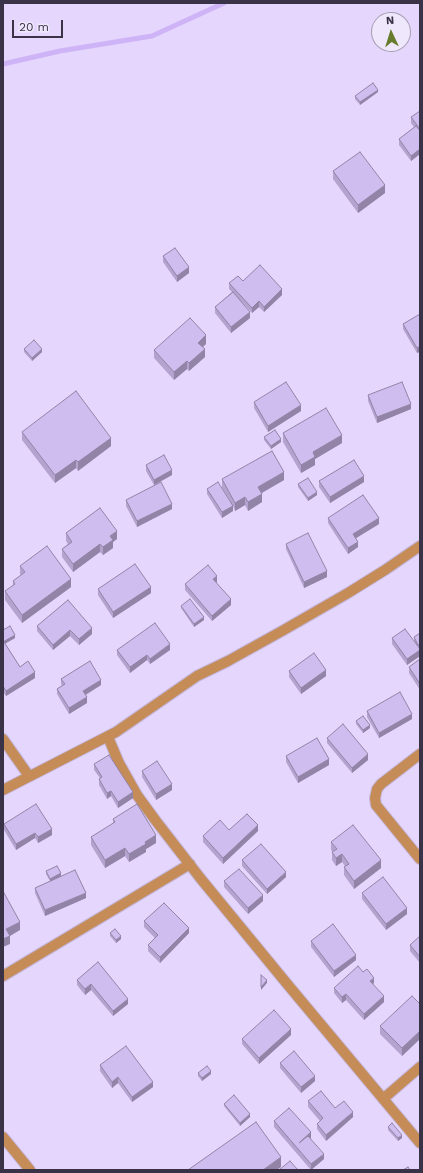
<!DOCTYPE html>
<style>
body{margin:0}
#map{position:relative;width:423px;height:1173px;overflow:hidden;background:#e5d6fe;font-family:"Work Sans",sans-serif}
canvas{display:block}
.frame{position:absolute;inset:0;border:4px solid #3a3246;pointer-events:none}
.north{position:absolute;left:371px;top:12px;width:40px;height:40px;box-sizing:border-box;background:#efe7fc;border:1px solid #a79fb3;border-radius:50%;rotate:356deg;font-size:11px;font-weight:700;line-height:16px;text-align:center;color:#3a3246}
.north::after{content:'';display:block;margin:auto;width:14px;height:18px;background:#677c2c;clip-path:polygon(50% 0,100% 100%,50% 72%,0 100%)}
.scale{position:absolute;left:12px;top:20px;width:51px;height:18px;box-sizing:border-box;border:2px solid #3a3246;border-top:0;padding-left:5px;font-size:12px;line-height:14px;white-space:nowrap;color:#3a3246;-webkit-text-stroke:3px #efe7fc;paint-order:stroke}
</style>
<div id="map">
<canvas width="423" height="1173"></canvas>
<div class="frame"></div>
<div class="north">N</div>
<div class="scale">20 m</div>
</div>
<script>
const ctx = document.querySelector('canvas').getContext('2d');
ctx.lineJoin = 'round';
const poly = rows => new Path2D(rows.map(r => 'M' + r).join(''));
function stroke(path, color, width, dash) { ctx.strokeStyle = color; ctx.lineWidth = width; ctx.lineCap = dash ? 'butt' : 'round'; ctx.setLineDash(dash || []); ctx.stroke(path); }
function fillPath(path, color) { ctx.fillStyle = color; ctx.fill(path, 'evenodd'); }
stroke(poly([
 [3,64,60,51,152,36,224,3]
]), '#ceb4f6', 5);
const minor = poly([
 [108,737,119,763,137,795,156,821,201,879,288,985,420,1143],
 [3,739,29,776],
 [420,754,381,784,377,789,375,798,376,805,420,859],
 [3,790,116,732,197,676,228,661,282,631,348,593,385,570,420,546],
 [3,976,190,864],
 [383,1099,420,1067],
 [3,1137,30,1170]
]);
stroke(minor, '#c3b5d9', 12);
stroke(minor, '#c58c57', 10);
fillPath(poly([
 [378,92,360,105,355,99,355,96],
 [420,111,420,154,411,161,399,145,399,139,414,127,411,123,411,117],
 [333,171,385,193,358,213,333,179],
 [163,256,189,273,177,282,163,262],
 [243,281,282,295,264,312,259,307,252,313,242,302,250,318,231,333,215,313,215,307,232,292,229,289,229,283],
 [420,314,417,353,403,329,403,324],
 [206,344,203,347,205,357,189,371,187,369,174,380,154,358,154,350],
 [24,349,42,352,32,361,24,352],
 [368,395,411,409,377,423,368,401],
 [254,402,301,411,268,432,254,408],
 [22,432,111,446,78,471,76,468,55,483,22,440],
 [283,433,342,443,315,459,315,465,301,473,283,442],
 [264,437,281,442,271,449,264,440],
 [146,465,172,475,154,485,146,471],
 [222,479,284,480,262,493,262,502,248,511,245,505,235,511,233,506,233,511,222,518,207,494,207,489,231,502,222,488],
 [319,481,364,482,330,503,319,487],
 [298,484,317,495,308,501,298,487],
 [126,500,172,509,137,527,126,506],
 [328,518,379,524,356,538,358,547,348,554,328,523],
 [66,533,117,539,113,542,113,548,103,555,100,552,73,572,62,557,62,549,68,544,66,541],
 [286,544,327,577,304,588,286,549],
 [20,566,71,587,22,623,5,600,5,591,13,586,13,581,21,575,20,574],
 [217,582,216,583,231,605,212,621,185,590,185,584],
 [98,589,151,593,113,618,98,595],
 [68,600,92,634,79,645,70,636,53,650,37,631,37,626],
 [181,606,204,620,194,627,181,608],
 [3,630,15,638,5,643,20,667,35,678,6,696,3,692],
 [420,633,420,647,419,648,420,649,420,656,407,665,392,644,392,638,415,642,414,640,414,637],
 [117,650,170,650,150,664,147,660,130,673,117,655],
 [420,659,420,690,409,673,409,667],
 [289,671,326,676,301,694,289,677],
 [61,679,101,685,86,695,87,703,69,714,57,694,57,689,62,686,61,684],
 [367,711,412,719,379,738,367,717],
 [356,721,370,728,363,733,356,724],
 [327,738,368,760,352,773,327,743],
 [286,756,329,765,298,783,286,762],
 [94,764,133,798,118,808,111,796,107,799,99,785,99,779,100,778,94,770],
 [142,771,172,790,156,800,142,777],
 [113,819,156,843,146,849,146,852,129,862,125,856,105,868,91,845,91,837,113,824],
 [4,824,52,835,38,843,35,838,16,850,4,830],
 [229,830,258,831,223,864,203,842,203,836],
 [331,842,381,868,354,889,344,875,344,867,345,866,342,862,336,866,332,860,332,852,333,852,331,850],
 [242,860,286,877,267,894,242,866],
 [46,871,61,876,86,898,45,916,35,893,35,888,50,881,46,874],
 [224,881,263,901,248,914,224,887],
 [362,893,407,914,386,930,362,899],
 [144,921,189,933,160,963,148,951,148,945,155,938,144,927],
 [110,933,121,939,116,943,110,936],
 [420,936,420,963,410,951,410,945],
 [311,941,356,960,334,977,311,947],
 [98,962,128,1004,113,1016,91,990,85,995,77,985,77,980],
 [374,983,373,984,384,1002,364,1020,346,1000,342,1003,334,993,334,988],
 [420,1004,420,1039,402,1056,380,1034,380,1026],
 [291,1035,259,1064,242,1044,242,1039],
 [280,1063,315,1081,301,1093,280,1068],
 [100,1065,153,1087,132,1102,118,1083,112,1088,100,1071],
 [198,1073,211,1074,202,1081,198,1076],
 [308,1101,353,1117,326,1141,317,1129,317,1124,320,1121,308,1107],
 [224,1104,250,1117,240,1126,224,1106],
 [274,1121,311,1138,311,1139,324,1159,311,1170,274,1127],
 [388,1127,402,1138,398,1141,388,1130]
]), '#b3a3ce');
fillPath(poly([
 [378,90,378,92,360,105,360,102],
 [420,149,420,154,411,161,411,156],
 [385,185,385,193,358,213,358,205],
 [189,267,189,273,177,282,177,276],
 [282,289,282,295,264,312,264,307],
 [259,301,259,307,252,313,252,308],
 [250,312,250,318,231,333,231,327],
 [206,335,206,344,198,351,198,343],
 [420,346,420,352,417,353,417,348],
 [42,349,42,352,32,361,32,358],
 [205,349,205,357,189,371,189,363],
 [187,361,187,369,174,380,174,372],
 [411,404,411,409,377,423,377,417],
 [301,405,301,411,268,432,268,426],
 [342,435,342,443,315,459,315,465,301,473,301,465,313,452],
 [111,438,111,446,78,471,78,462],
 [281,439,281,442,271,449,271,446],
 [76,460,76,468,55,483,55,475],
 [172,470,172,475,154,485,154,480],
 [284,472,284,480,258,495,258,487],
 [364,476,364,482,330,503,330,497],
 [317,492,317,495,308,501,308,498],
 [262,494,262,502,248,511,248,502],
 [245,497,245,505,235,511,235,503],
 [172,504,172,509,137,527,137,521],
 [233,506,233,511,222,518,222,512],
 [379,518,379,524,353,540,353,534],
 [117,531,117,539,113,542,113,548,103,555,103,547,110,536],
 [358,542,358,547,348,554,348,548],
 [100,544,100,552,73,572,73,564],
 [327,571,327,577,304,588,304,582],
 [217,576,217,582,213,585,213,579],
 [71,579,71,587,22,623,22,615],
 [151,587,151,593,113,618,113,612],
 [231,599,231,605,212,621,212,616],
 [204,617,204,620,194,627,194,624],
 [92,628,92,634,79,645,79,639],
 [70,630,70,636,53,650,53,645],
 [15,635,15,638,3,645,3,642],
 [170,644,170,650,150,664,150,659],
 [420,650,420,656,407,665,407,659],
 [147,655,147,660,130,673,130,667],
 [326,670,326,676,301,694,301,688],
 [35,672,35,678,6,696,6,691],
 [101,680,101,685,83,696,83,691],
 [87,697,87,703,69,714,69,708],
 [412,714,412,719,379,738,379,733],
 [370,725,370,728,363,733,363,730],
 [368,754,368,760,352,773,352,768],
 [329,759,329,765,298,783,298,777],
 [172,784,172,790,156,800,156,794],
 [111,791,111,796,107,799,107,793],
 [133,792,133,798,118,808,118,802],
 [258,825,258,831,223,864,223,858],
 [52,829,52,835,38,843,38,837],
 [35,833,35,838,16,850,16,844],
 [156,835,156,843,146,849,146,852,129,862,129,854,145,842],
 [125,848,125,856,105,868,105,860],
 [342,854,342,862,336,866,336,858],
 [381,860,381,868,354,889,354,881],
 [286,872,286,877,267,894,267,889],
 [61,873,61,876,50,882,50,879],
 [86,893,86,898,45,916,45,910],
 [263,895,263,901,248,914,248,908],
 [407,908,407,914,386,930,386,924],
 [20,922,20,930,10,936,10,944,3,947,3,939,6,929],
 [189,928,189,933,160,963,160,957],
 [121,936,121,939,116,943,116,940],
 [356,955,356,960,334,977,334,971],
 [374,978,374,983,370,987,370,981],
 [267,980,267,983,261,990,261,987],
 [91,984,91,990,85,995,85,989],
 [346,994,346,1000,342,1003,342,997],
 [384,996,384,1002,364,1020,364,1014],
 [128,999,128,1004,113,1016,113,1011],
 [291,1029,291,1035,259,1064,259,1058],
 [420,1031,420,1039,402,1056,402,1048],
 [211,1071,211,1074,202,1081,202,1078],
 [315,1076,315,1081,301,1093,301,1087],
 [118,1077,118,1083,112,1088,112,1082],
 [153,1082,153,1087,132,1102,132,1097],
 [353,1112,353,1117,326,1141,326,1135],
 [250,1114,250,1117,240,1126,240,1123],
 [311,1132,311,1138,299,1149,299,1143],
 [402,1135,402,1138,398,1141,398,1138],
 [324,1154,324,1159,311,1170,311,1164],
 [281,1157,281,1167,277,1170,263,1170]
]), '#9284a7');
const building = poly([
 [373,83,378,90,360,102,355,96,373,83],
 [420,111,420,129,411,117,420,111],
 [416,126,420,131,420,149,411,156,399,139,416,126],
 [360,152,385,185,358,205,333,171,360,152],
 [175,248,189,267,177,276,163,256,175,248],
 [260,265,282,289,264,307,259,301,252,308,229,283,238,276,243,281,260,265],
 [233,292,250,312,231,327,215,307,233,292],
 [420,314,420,346,417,348,403,324,420,314],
 [190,318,206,335,198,343,205,349,189,363,187,361,174,372,154,350,190,318],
 [34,340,42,349,32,358,24,349,34,340],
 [286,382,301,405,268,426,254,402,286,382],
 [402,382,411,404,377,417,368,395,402,382],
 [76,391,111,438,78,462,76,460,55,475,22,432,76,391],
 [326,408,342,435,313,452,315,457,301,465,283,433,326,408],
 [275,430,281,439,271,446,264,437,275,430],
 [272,451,284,472,258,487,262,494,248,502,245,497,235,503,222,479,272,451],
 [164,455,172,470,154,480,146,465,164,455],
 [354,460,364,476,330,497,319,481,354,460],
 [308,478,317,492,308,498,298,484,308,478],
 [161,482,172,504,137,521,126,500,161,482],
 [218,482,233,506,222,512,207,489,218,482],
 [363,495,379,518,353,534,358,542,348,548,328,518,363,495],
 [100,508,117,531,110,536,113,540,103,547,100,544,73,564,62,549,72,542,66,533,100,508],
 [308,533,327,571,304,582,286,544,308,533],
 [47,546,71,579,22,615,5,591,15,584,13,581,25,572,20,566,47,546],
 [135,564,151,587,113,612,98,589,135,564],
 [208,565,217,576,213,579,231,599,212,616,185,584,208,565],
 [190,599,204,617,194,624,181,606,190,599],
 [68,600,92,628,79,639,70,630,53,645,37,626,68,600],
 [155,623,170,644,150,659,147,655,130,667,117,650,155,623],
 [10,626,15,635,3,642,3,630,10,626],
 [405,629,420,649,420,650,407,659,392,638,405,629],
 [420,633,420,644,418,645,414,637,420,633],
 [4,642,20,667,28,661,35,672,6,691,3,686,3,643,4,642],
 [314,653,326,670,301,688,289,671,314,653],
 [420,659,420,684,409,667,420,659],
 [90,661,101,680,83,691,87,697,69,708,57,689,65,684,61,679,90,661],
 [400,692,412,714,379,733,367,711,400,692],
 [363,716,370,725,363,730,356,721,363,716],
 [343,724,368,754,352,768,327,738,343,724],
 [317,738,329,759,298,777,286,756,317,738],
 [109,755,133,792,118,802,111,791,107,793,99,779,102,777,94,764,109,755],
 [157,761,172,784,156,794,142,771,157,761],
 [36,804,52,829,38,837,35,833,16,844,4,824,36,804],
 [137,804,156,835,145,842,146,844,129,854,125,848,105,860,91,837,115,822,113,819,137,804],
 [247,814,258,825,223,858,203,836,220,820,229,830,247,814],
 [353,825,381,860,354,881,344,867,349,864,342,854,336,858,332,852,337,849,331,842,353,825],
 [261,844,286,872,267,889,242,860,261,844],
 [57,866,61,873,50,879,46,871,57,866],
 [239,869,263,895,248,908,224,881,239,869],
 [75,870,86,893,45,910,35,888,75,870],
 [383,877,407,908,386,924,362,893,383,877],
 [4,893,20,922,6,929,10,936,3,939,3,894,4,893],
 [164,903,189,928,160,957,148,945,158,935,144,921,164,903],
 [333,924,356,955,334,971,311,941,333,924],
 [115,929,121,936,116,940,110,933,115,929],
 [420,936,420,957,410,945,420,936],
 [98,962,128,999,113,1011,91,984,85,989,77,980,98,962],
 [358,966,363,972,367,969,374,978,370,981,384,996,364,1014,346,994,342,997,334,988,358,966],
 [261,975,267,980,261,987,261,975],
 [412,996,420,1004,420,1031,402,1048,380,1026,412,996],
 [274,1010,291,1029,259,1058,242,1039,274,1010],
 [126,1046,153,1082,132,1097,118,1077,112,1082,100,1065,126,1046],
 [294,1051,315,1076,301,1087,280,1063,294,1051],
 [207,1066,211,1071,202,1078,198,1073,207,1066],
 [321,1091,335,1108,344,1101,353,1112,326,1135,317,1124,323,1118,308,1101,321,1091],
 [234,1095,250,1114,240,1123,224,1104,234,1095],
 [289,1108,311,1132,299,1143,308,1136,324,1154,311,1164,274,1121,289,1108],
 [256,1122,281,1157,263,1170,188,1170,256,1122],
 [392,1123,402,1135,398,1138,388,1127,392,1123],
 [290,1161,298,1170,279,1170,290,1161],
 [408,1167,410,1170,403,1170,408,1167]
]);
fillPath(building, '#d0bdef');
stroke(building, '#9284a7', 1);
</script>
